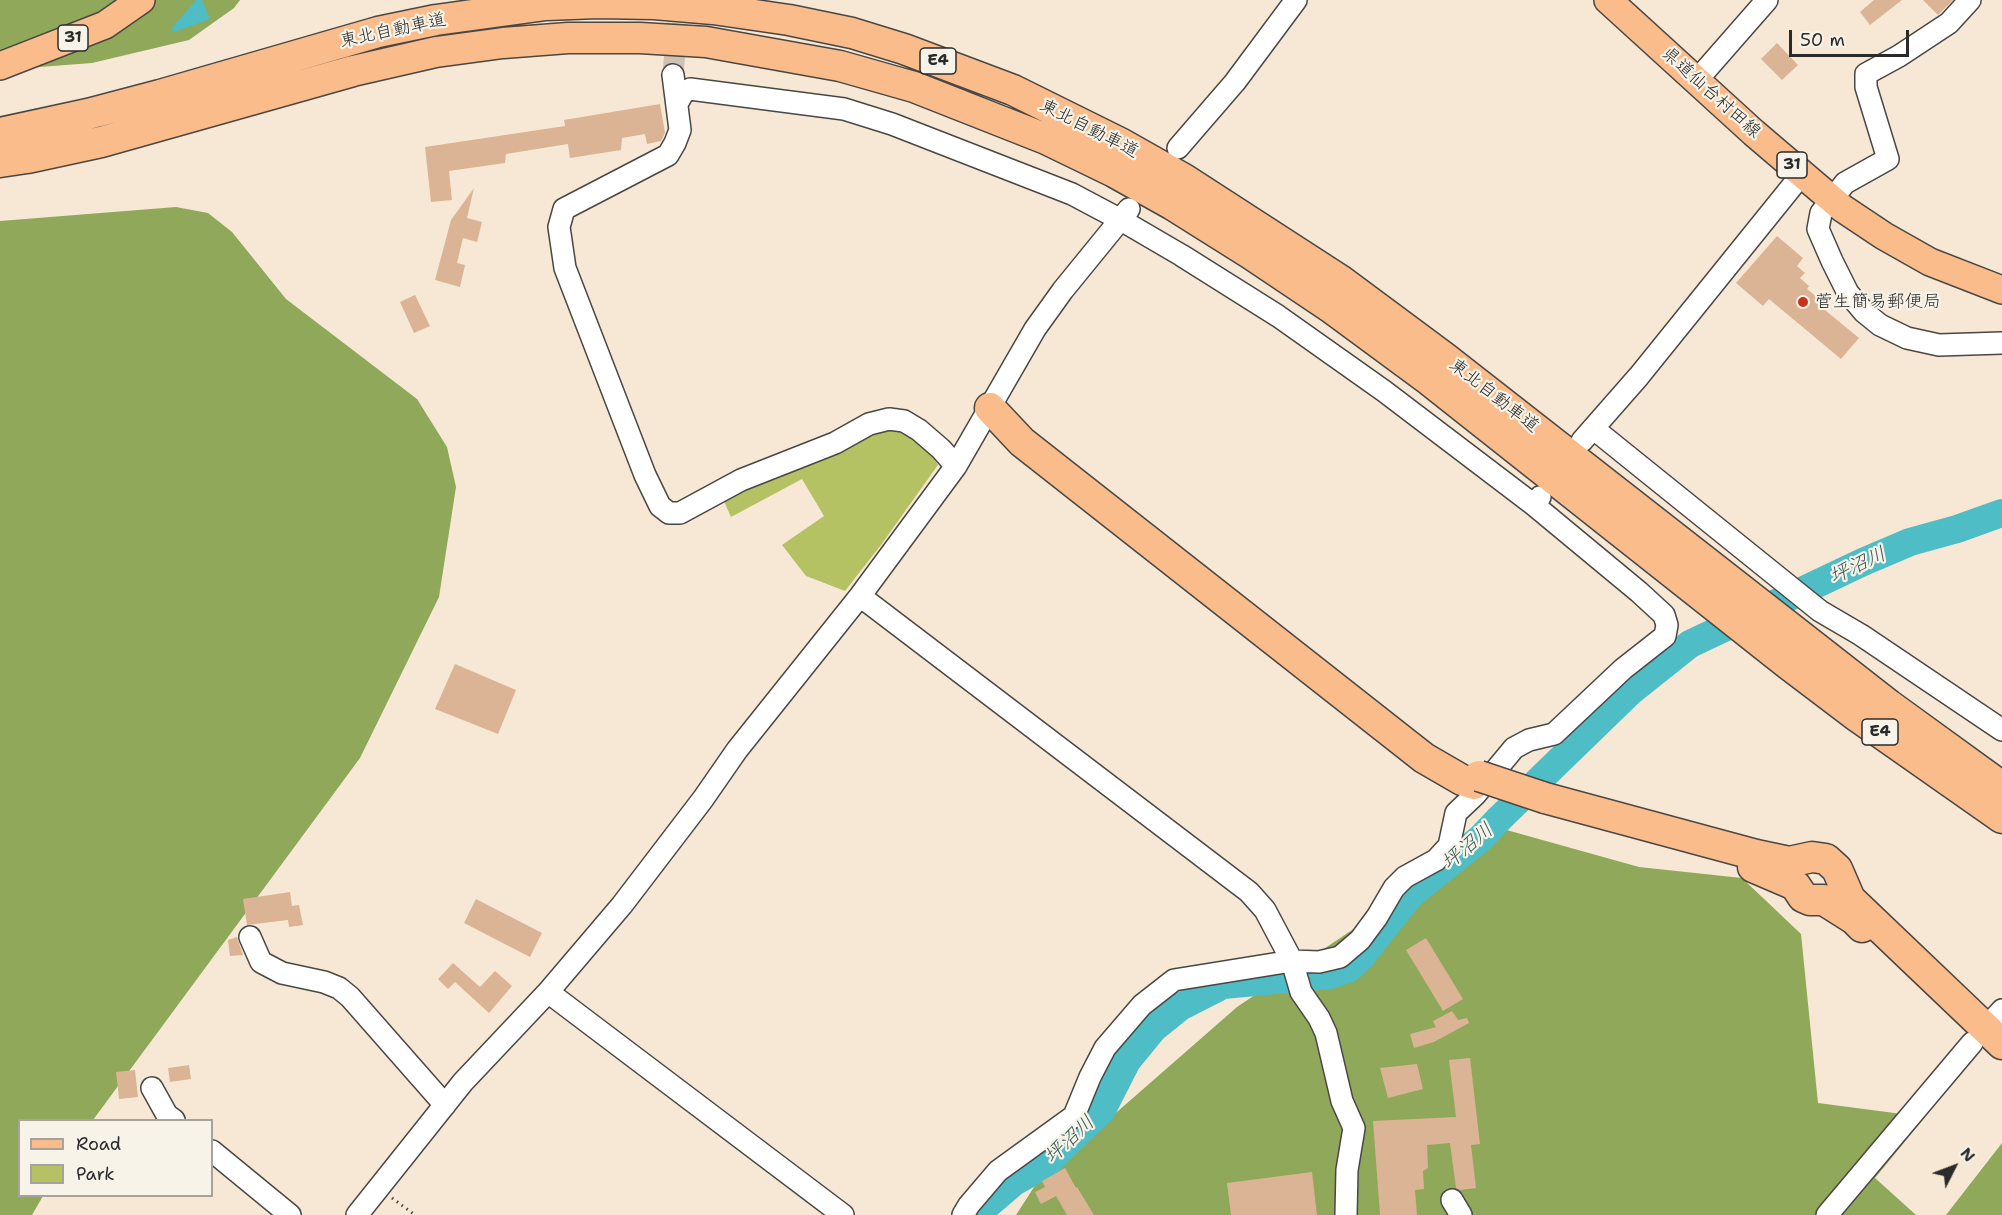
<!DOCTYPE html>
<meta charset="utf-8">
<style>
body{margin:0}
#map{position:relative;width:2002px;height:1215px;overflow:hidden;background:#f6e8d5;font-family:"Shantell Sans",sans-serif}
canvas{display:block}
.legend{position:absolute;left:18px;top:1119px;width:195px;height:78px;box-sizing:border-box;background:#f7f3e8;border:2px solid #a5a39c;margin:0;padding:8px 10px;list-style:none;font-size:18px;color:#2b2b2b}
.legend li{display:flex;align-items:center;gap:12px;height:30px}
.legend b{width:30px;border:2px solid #a5a39c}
.north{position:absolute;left:1924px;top:1137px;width:60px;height:60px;-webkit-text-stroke:4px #f7f3e8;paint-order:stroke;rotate:48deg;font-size:16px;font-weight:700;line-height:24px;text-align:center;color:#2b2b2b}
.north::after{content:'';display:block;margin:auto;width:21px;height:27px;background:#2b2b2b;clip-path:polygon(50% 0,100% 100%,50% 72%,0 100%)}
.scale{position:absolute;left:1789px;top:30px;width:120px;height:27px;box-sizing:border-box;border:3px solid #2b2b2b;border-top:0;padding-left:8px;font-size:18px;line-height:21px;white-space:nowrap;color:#2b2b2b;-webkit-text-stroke:4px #f7f3e8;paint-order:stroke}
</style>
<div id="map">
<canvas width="2002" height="1215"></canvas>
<ul class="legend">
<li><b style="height:8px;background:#fabc8b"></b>Road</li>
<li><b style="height:16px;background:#b4c264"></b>Park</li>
</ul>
<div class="north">N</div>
<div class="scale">50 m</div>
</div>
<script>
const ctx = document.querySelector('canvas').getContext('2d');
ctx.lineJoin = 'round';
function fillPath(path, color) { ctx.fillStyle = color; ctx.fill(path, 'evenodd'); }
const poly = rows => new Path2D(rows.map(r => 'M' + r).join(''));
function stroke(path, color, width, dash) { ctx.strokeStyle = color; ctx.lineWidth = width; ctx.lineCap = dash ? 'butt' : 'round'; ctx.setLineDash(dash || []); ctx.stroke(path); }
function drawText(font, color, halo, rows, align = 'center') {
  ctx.font = font + ' "Shantell Sans","Klee One",sans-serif'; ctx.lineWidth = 4.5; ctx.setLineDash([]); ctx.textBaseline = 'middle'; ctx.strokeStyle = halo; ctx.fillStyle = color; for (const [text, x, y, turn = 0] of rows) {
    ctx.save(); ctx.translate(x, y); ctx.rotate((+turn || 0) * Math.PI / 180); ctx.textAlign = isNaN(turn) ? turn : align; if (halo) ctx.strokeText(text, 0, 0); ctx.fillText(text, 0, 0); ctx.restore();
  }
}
fillPath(poly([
 [898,428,925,446,938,465,881,545,845,591,806,576,782,545,824,516,802,479,731,517,722,497,879,429]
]), '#b4c264');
fillPath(poly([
 [0,0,240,0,234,8,189,40,92,63,0,70],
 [176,207,208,213,232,232,286,299,417,399,447,447,456,487,439,597,360,758,93,1120,20,1120,20,1196,43,1196,32,1215,0,1215,0,221],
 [1503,829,1639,867,1742,878,1801,934,1818,1103,1925,1117,1875,1178,1916,1215,1016,1215,1038,1181,1237,1007],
 [2002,1143,2002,1215,1946,1215]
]), '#8fa85a');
fillPath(poly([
 [196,0,202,0,210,19,174,32,171,29]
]), '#4ebdc5');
stroke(poly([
 [981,1215,986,1206,1014,1182,1046,1164,1102,1110,1127,1061,1154,1028,1180,1007,1223,985,1330,975,1348,969,1361,957,1410,895,1481,838,1499,819,1631,691,1690,644,1863,562,1910,542,1957,529,2002,513]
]), '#4ebdc5', 28);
fillPath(poly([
 [1874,0,1902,0,1870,25,1860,12],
 [1923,0,1953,0,1938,15],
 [1777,43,1798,65,1782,80,1761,59],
 [660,104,665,133,661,141,647,144,645,134,622,138,621,150,570,158,568,144,506,154,505,163,449,171,452,200,431,202,425,147,565,126,564,120],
 [474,188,467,218,482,222,477,242,463,238,457,263,465,265,460,287,435,280,451,220],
 [1777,236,1803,258,1797,266,1805,273,1800,278,1809,286,1807,289,1823,302,1820,306,1859,338,1841,359,1769,299,1763,306,1736,283],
 [415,295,430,326,414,333,400,302],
 [455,664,516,690,498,734,435,709],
 [290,892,292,906,299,905,303,925,289,927,288,920,247,925,243,899],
 [476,899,542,933,530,957,464,923],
 [237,937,243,955,230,956,228,940],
 [1426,938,1463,999,1443,1011,1406,950],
 [453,963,480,987,495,971,512,986,489,1013,455,982,448,989,438,979],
 [1452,1011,1458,1020,1467,1018,1469,1023,1434,1042,1414,1048,1410,1034,1436,1027,1433,1021],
 [1470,1058,1480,1144,1471,1145,1476,1188,1460,1190,1456,1188,1450,1143,1427,1145,1428,1168,1423,1171,1424,1189,1415,1190,1417,1215,1380,1215,1373,1121,1456,1117,1449,1060],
 [1417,1064,1423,1089,1388,1098,1380,1068],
 [189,1065,191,1079,170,1082,168,1068],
 [135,1070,138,1097,119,1099,116,1072],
 [1065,1168,1076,1188,1077,1187,1094,1215,1067,1215,1056,1196,1041,1204,1035,1192,1045,1187,1042,1181],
 [1312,1172,1317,1215,1231,1215,1227,1183]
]), '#dbb495');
stroke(poly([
 [673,75,679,0]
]), '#cdc2b3', 21, [21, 10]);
const minor = poly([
 [1970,0,1949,23,1899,56,1866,74,1866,87,1888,159,1845,183,1821,213,1818,229,1832,261,1848,293,1864,312,1880,325,1907,338,1939,345,2002,343],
 [673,75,680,130,675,143,668,155,564,209,559,227,565,268,645,475,660,506,669,513,680,513,741,480,835,443,869,424,889,419,904,421,919,430,941,449,956,466],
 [1697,80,1767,0],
 [677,104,683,93,690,89,844,109,892,124,1072,194,1121,220,1181,255,1278,316,1384,391,1534,505],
 [1178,148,1235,82,1296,0],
 [1594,429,1820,611,1861,635,2002,730],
 [1582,441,1639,376,1802,174],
 [860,596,1249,892,1265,910,1292,961,1301,992,1319,1018,1326,1033,1342,1101,1354,1128,1347,1170,1346,1215],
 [250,937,261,962,282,973,324,982,339,988,350,997,445,1105],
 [548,992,843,1215],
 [1992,1021,2002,1010],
 [152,1088,167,1115,174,1120],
 [212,1151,290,1215],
 [1452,1200,1461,1215],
 [357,1215,463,1082,548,992,622,905,703,799,737,750,860,596,956,466,1035,329,1063,290,1129,209],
 [963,1215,969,1205,998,1171,1074,1116,1090,1077,1105,1048,1142,1005,1174,980,1292,961,1319,962,1340,957,1360,940,1377,917,1394,888,1405,877,1436,860,1449,846,1456,813,1475,795,1514,748,1529,740,1554,734,1623,669,1665,636,1667,625,1664,615,1639,592,1534,505,1540,497],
 [1827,1215,1972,1043]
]);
const major = poly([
 [1608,0,1754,133,1842,208,1884,236,1930,262,2002,290],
 [0,66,105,25,141,0]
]);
const highway = poly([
 [0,133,88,114,160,95,378,32,436,20,546,5,598,3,654,4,713,9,789,20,852,33,904,49,1013,90,1122,144,1184,179,1340,280,1445,358,1889,705,2002,787],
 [0,162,27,158,101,142,353,71,436,52,503,43,568,38,640,38,706,42,840,66,914,87,1046,139,1114,172,1173,205,1251,254,1330,307,1429,380,1788,664,1858,717,2002,818],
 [990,408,1022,442,1424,758,1462,780,1474,784],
 [1545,798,1756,855,1789,862,1812,857,1826,859,1837,869,1850,899,2002,1044],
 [1753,867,1795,885,1803,897,1810,900,1824,900,1854,919,1862,927]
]);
stroke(minor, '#494744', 24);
stroke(major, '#494744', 30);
stroke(highway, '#494744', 33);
stroke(poly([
 [392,1198,415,1215]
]), '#494744', 3, [1.5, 4.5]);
stroke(minor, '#fff', 21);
stroke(major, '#fabc8b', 27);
stroke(highway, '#fabc8b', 30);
const highwayBridge = poly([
 [1479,776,1545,798]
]);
stroke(highwayBridge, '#494744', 33, []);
stroke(highwayBridge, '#fabc8b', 30);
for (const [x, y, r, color] of [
 [1803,302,6,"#c8321e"]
]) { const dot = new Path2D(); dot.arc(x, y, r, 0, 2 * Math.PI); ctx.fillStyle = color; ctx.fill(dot); stroke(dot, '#f7f3e8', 2); }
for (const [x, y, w] of [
 [73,38,30],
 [938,61,36],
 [1792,165,30],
 [1880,732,36]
]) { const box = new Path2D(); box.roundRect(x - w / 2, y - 13, w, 26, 4.5); ctx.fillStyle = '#f7f3e8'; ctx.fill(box); stroke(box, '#2b2b2b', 1.5); }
drawText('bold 16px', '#2b2b2b', null, [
 ["31",73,38],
 ["E4",938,61],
 ["31",1792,165],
 ["E4",1880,732]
]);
drawText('18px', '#2b2b2b', '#f7f3e8', [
 ["東北自動車道",393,31,-12],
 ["県道仙台村田線",1711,93,42],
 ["東北自動車道",1089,129,27],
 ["東北自動車道",1494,396,38]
]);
drawText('18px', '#2b2b2b', '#f7f3e8', [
 ["菅生簡易郵便局",1815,302]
], 'left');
drawText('italic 20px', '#365759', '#f7f3e8', [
 ["坪沼川",1858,566,-25],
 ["坪沼川",1468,847,-40],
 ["坪沼川",1070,1140,-43]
]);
</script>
